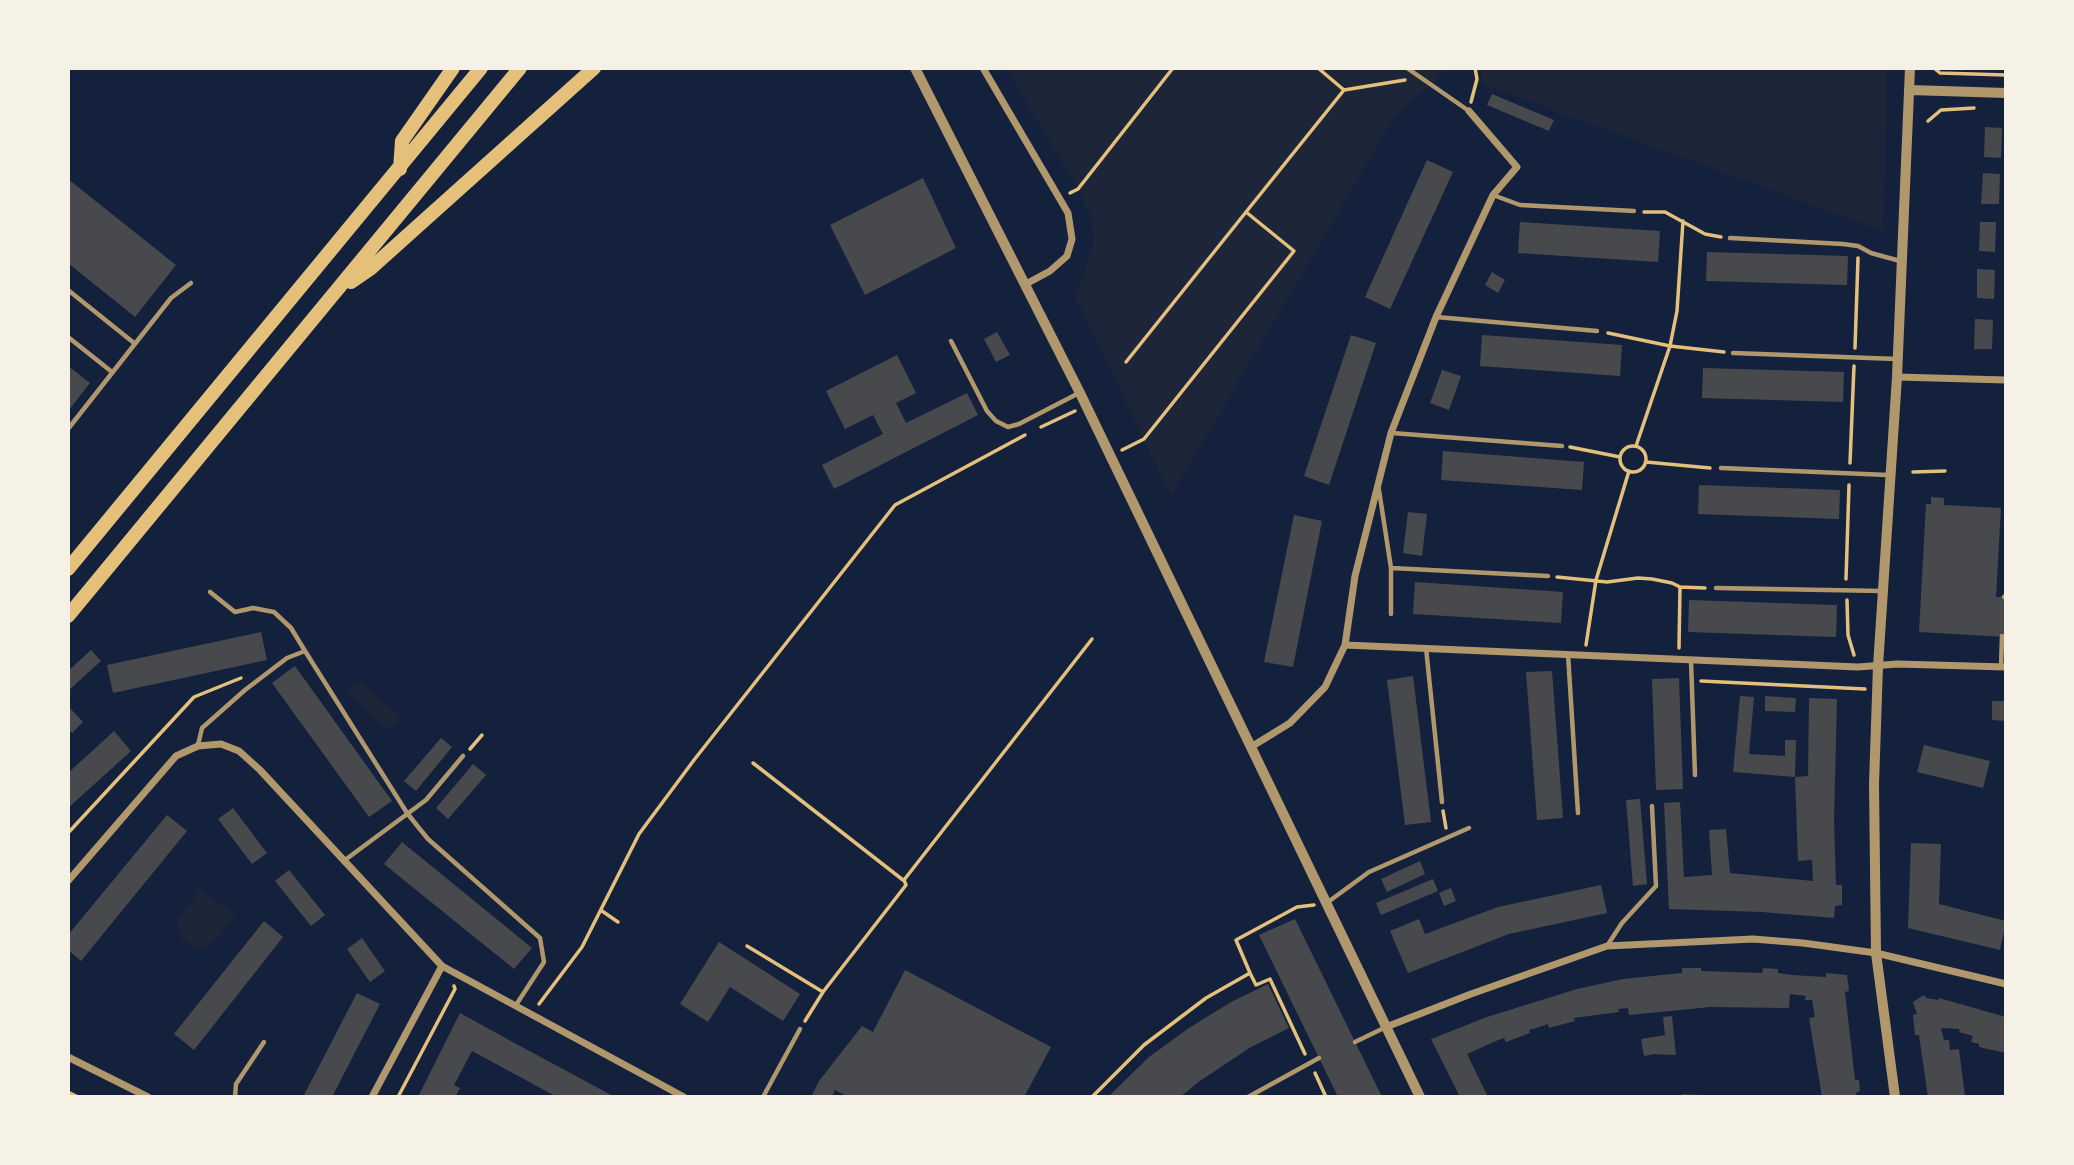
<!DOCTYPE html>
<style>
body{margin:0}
#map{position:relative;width:2074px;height:1165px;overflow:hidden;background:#14213d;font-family:"Varela Round",sans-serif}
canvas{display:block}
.frame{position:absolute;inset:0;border:70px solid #f6f1e7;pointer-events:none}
</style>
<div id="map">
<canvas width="2074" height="1165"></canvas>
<div class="frame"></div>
</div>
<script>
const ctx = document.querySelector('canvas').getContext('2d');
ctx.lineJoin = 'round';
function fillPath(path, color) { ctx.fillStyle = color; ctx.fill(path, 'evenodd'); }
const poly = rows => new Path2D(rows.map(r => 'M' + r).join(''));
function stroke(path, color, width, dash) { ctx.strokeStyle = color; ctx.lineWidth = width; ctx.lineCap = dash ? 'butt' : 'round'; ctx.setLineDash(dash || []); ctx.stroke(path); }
fillPath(poly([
 [1006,68,1449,68,1395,116,1171,496,1075,296,1093,248,1094,236,1090,215,1078,189],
 [1480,68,1887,68,1883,231,1482,84],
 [361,682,401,717,388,730,348,693,351,684],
 [200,889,236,916,218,938,205,949,195,948,182,939,177,922]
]), '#1d2539');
fillPath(poly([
 [1492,94,1554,120,1549,131,1487,105],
 [1985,127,2002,128,2001,158,1984,157],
 [1427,160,1453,172,1390,309,1365,297],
 [1983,173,2000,174,1999,204,1981,204],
 [923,178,956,248,865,295,830,225],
 [68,179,176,265,135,317,68,263],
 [1520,222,1660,231,1658,262,1518,253],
 [1980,222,1996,222,1995,252,1979,251],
 [1707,252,1848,256,1847,285,1706,281],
 [1977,269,1995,270,1994,299,1977,298],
 [1492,272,1505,280,1498,293,1485,285],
 [1975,319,1993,320,1992,349,1974,349],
 [997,332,1010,355,996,362,984,339],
 [1351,335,1376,343,1329,485,1304,476],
 [1482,335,1622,345,1620,376,1480,366],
 [897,355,916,393,896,403,906,423,967,393,978,415,834,489,822,465,883,434,873,415,845,429,826,391],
 [68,366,90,383,68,411],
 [1703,368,1844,372,1843,402,1702,398],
 [1442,370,1461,376,1449,410,1430,403],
 [1443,451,1584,462,1582,490,1441,480],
 [1699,485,1840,490,1839,519,1698,514],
 [1931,497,1944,498,1944,505,2001,508,1996,597,2006,597,2006,637,1919,632,1926,504,1931,504],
 [1408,512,1427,514,1422,556,1403,553],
 [1294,515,1322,521,1293,667,1264,662],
 [1415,582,1563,592,1561,623,1413,614],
 [1689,600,1837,605,1836,637,1688,632],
 [261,632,267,660,113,693,107,665],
 [91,650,101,661,68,691,68,671],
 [295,666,392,801,369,817,272,683],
 [1552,671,1563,818,1537,820,1526,672],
 [1413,676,1431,822,1405,825,1387,680],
 [1679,678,1683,789,1656,790,1652,679],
 [1740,696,1754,697,1749,754,1785,756,1785,740,1796,740,1795,777,1733,772],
 [1765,696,1796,698,1795,712,1765,711],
 [1809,698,1837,699,1834,820,1836,885,1842,885,1842,905,1835,906,1834,918,1762,912,1669,909,1664,803,1680,802,1684,877,1712,875,1709,830,1726,829,1730,873,1813,881,1812,860,1798,861,1795,777,1808,776],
 [1992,701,2006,701,2005,721,1992,720],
 [68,706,83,722,72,733,68,729],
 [114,731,131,751,68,808,68,773],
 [441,738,452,747,416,791,404,781],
 [1924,745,1990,761,1983,788,1917,772],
 [473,764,486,775,448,819,436,808],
 [1640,799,1647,884,1633,886,1626,800],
 [233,808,267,853,252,864,218,819],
 [167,815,187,831,81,961,68,950,68,935],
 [402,842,532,948,514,969,384,864],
 [1911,843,1941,844,1939,904,2006,921,2000,950,1908,928],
 [1420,861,1425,874,1387,892,1381,879],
 [289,870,325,915,311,926,275,881],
 [1433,879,1438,891,1381,915,1376,903],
 [1601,885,1607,913,1509,934,1408,973,1390,931,1419,919,1425,934,1498,907],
 [1451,888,1456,901,1444,906,1439,893],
 [1295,919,1382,1097,1338,1097,1319,1058,1259,935],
 [264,921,283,937,194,1050,174,1034],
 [362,938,385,971,370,982,347,949],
 [719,942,800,994,783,1021,730,987,708,1022,680,1004],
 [1682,968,1701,968,1701,971,1762,973,1763,968,1778,969,1778,973,1791,975,1826,977,1826,973,1847,975,1849,991,1845,992,1855,1080,1859,1080,1860,1091,1856,1093,1857,1097,1822,1097,1809,1018,1815,1017,1812,1000,1805,1000,1806,996,1790,994,1789,1008,1710,1007,1629,1015,1628,1008,1618,1009,1619,1012,1574,1018,1575,1021,1549,1028,1548,1024,1539,1027,1529,1030,1530,1033,1506,1042,1504,1038,1496,1041,1467,1054,1488,1097,1460,1097,1431,1039,1487,1017,1577,989,1623,979,1682,973],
 [905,970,1051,1047,1024,1097,848,1097,835,1090,832,1097,811,1097,819,1081,862,1026,873,1032],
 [1268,984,1289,1028,1251,1047,1200,1081,1180,1097,1108,1097,1149,1057,1189,1028,1231,1002],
 [357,993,380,1004,332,1097,303,1097],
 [1924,995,1926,998,1938,1000,1939,998,2006,1017,2006,1053,1979,1047,1979,1044,1971,1042,1973,1036,1959,1032,1960,1029,1941,1028,1944,1040,1949,1040,1950,1050,1959,1049,1965,1097,1928,1097,1919,1035,1915,1035,1913,1015,1917,1014,1913,1002],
 [460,1013,509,1040,615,1097,557,1097,472,1051,454,1085,460,1088,455,1097,418,1097],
 [1672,1016,1676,1055,1654,1054,1644,1056,1641,1039,1665,1035,1663,1017],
 [1683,1094,1702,1095,1702,1097,1683,1097]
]), '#48494c');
stroke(poly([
 [1934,68,1940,73,2006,75],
 [1344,90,1405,80],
 [1471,102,1477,79,1475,68],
 [1928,121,1941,110,1974,108],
 [1070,193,1078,189,1173,68],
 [1644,212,1665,212,1705,234,1721,237],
 [1608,333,1670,346,1724,352],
 [1855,348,1858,258],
 [1126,362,1246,212],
 [1041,427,1075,411],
 '1620 459a13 13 0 1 1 26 0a13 13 0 1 1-26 0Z',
 [1636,446,1670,346,1677,311,1683,221],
 [1570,447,1620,457],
 [1122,450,1144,439,1294,251,1246,212,1344,90,1318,68],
 [1646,462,1710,468],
 [1850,463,1854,366],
 [1913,472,1945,471],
 [1557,577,1607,582,1638,578,1652,579,1672,583,1680,587,1705,588],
 [1846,579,1849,485],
 [1847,600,1848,635,1854,655],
 [1586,645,1596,580,1629,471],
 [1679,648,1680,587],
 [1701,681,1865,689],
 [470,749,482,735],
 [753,763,903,880],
 [1443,811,1446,828],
 [68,833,194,697,241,678],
 [602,911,618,922],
 [747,946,823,992],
 [1250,973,1256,985,1270,979,1305,1054],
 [539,1004,582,947,639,834,694,760,895,505,1025,435],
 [805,1021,823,992,906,885,904,880,1092,639],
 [1315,1073,1326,1097],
 [68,1092,78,1097],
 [398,1097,455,989,454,986],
 [1092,1097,1144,1045,1206,998,1250,973,1236,940,1297,907,1314,905]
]), '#e5c07b', 3.5);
stroke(poly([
 [1407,68,1469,111],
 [1493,195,1520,205,1634,211],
 [1730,238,1843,244,1858,246,1871,253,1900,261],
 [68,290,134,343],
 [1436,317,1597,331],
 [68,337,112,372],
 [951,341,987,411,996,421,1008,427,1019,424,1079,393],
 [1733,353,1897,359],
 [68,429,171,298,191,283],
 [1392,433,1562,446],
 [1721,468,1888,475],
 [1379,490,1391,568,1391,614],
 [1391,568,1548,576],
 [1716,588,1882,591],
 [210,592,235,612,253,608,274,612,291,628,305,651],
 [2004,597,2006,595],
 [1426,648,1442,802],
 [1568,654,1578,813],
 [1691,660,1695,775],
 [2001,667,2002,636],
 [198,745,202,728,245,690,287,658,305,651,407,813,419,828,428,839,540,938,544,962,516,1005],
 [345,860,426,800,463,756],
 [1328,902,1369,872,1469,828],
 [1607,946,1622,923,1656,886,1652,806],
 [1355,1042,1386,1027],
 [235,1097,236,1084,264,1042],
 [763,1097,800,1029],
 [1248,1097,1319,1058]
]), '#b1986c', 4.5);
stroke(poly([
 [983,68,1068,213,1072,239,1067,256,1050,271,1026,284],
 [1897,377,2006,380],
 [1345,645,1858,667,1897,664,2006,667],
 [1251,747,1290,723,1325,687,1345,645,1355,576,1391,433,1436,317,1493,195,1517,167,1469,111],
 [68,881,176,756,198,746,221,744,239,751,260,770,442,966,684,1097],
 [1386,1027,1471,994,1607,946,1753,939,1803,943,1876,953,2006,984],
 [68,1057,148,1097],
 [372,1097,442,966]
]), '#b1986c', 7);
stroke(poly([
 [915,68,1080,393,1420,1097],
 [1910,90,2006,93],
 [1895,1097,1876,953,1874,784,1878,666,1897,377,1910,68]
]), '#b1986c', 10);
stroke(poly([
 [400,169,402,141,453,68],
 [351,282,370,269,594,68],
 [68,569,481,68],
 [68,616,520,68]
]), '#e5c07b', 14);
</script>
